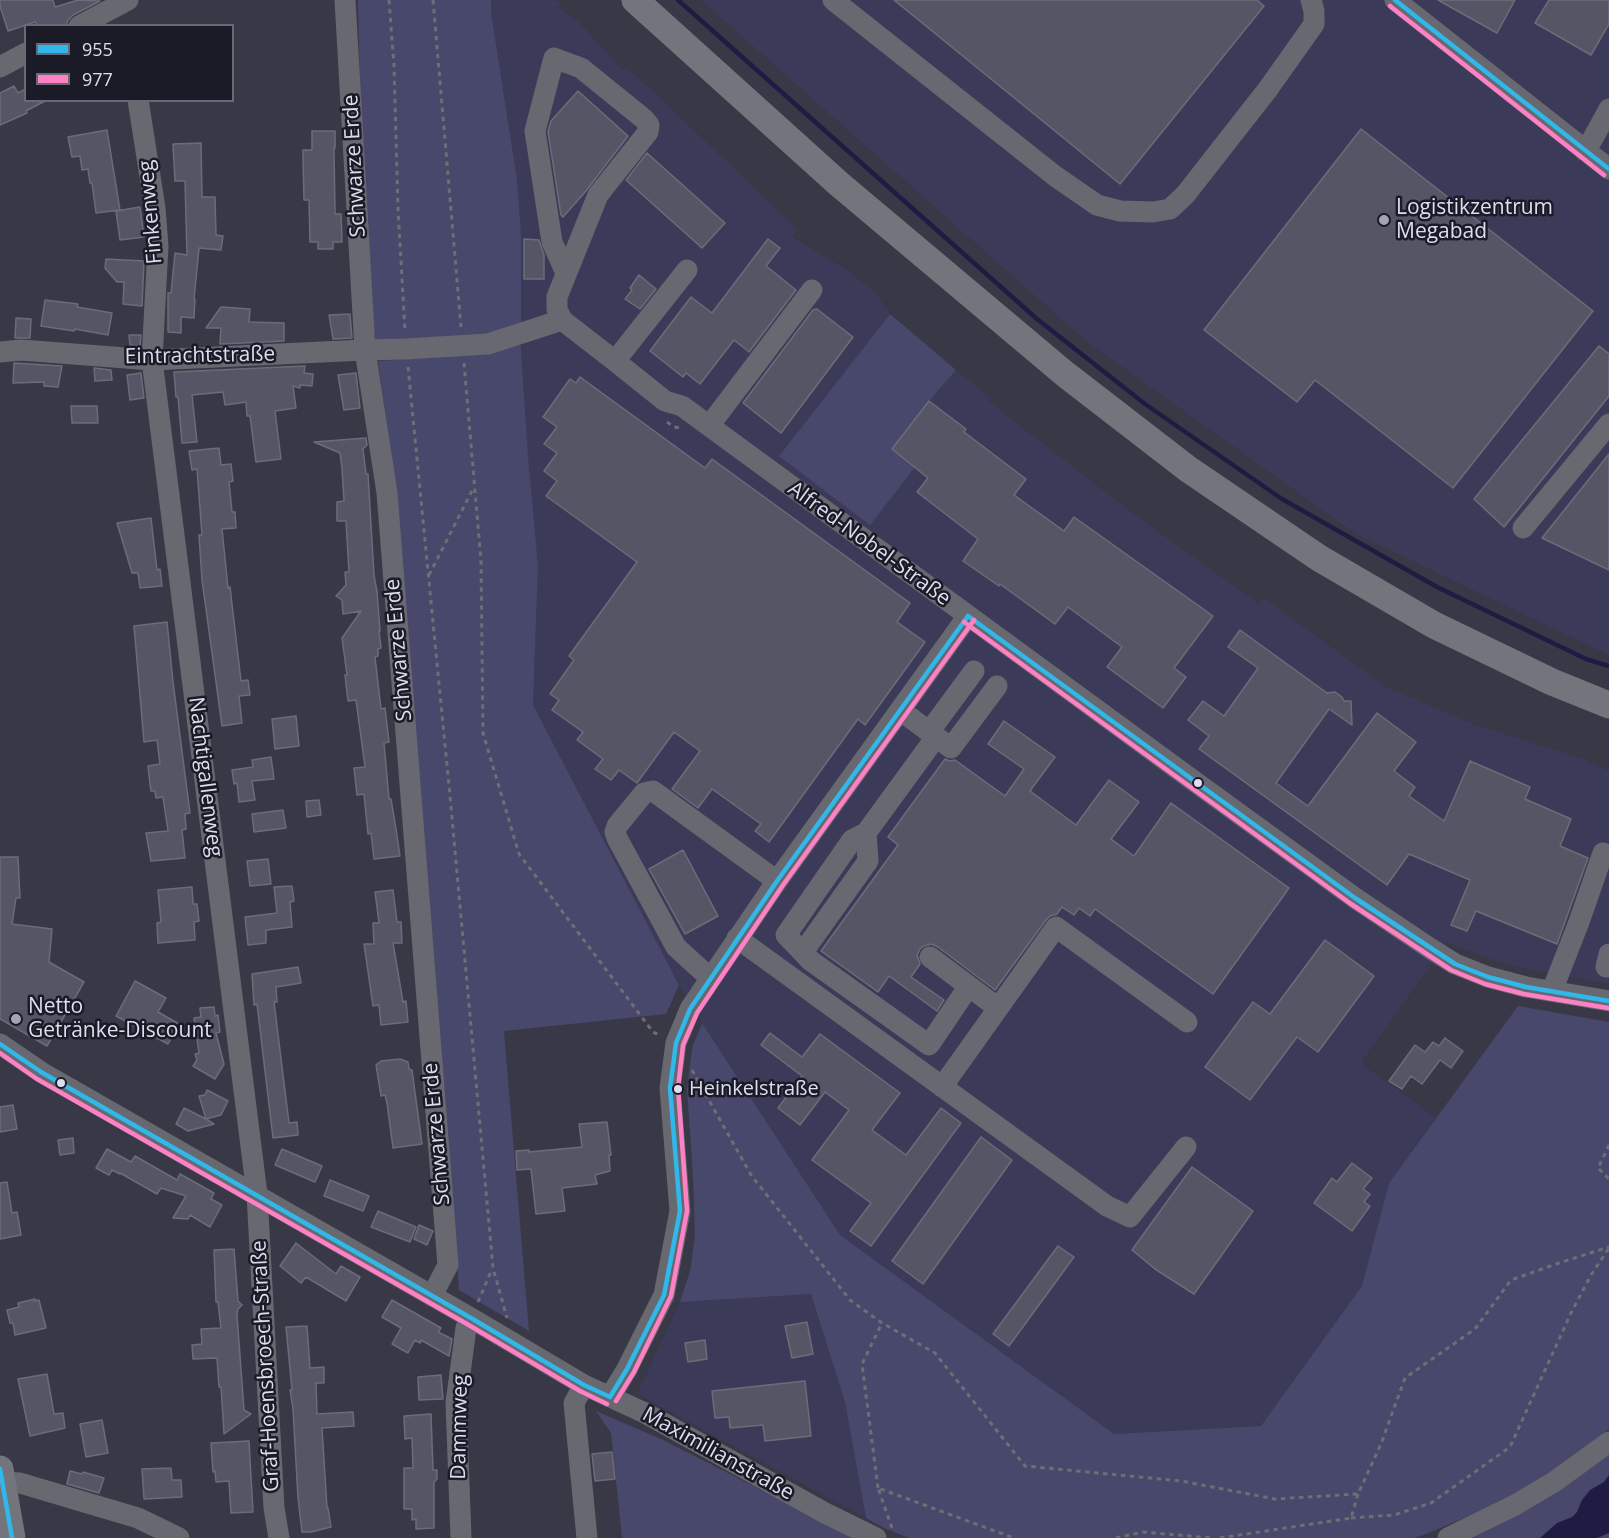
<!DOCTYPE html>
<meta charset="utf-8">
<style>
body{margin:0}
#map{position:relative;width:1609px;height:1538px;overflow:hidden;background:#383847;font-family:"Open Sans",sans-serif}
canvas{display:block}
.legend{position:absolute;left:24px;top:24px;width:210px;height:78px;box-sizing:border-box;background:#1b1b27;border:2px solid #686977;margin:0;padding:8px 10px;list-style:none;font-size:18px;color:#dcddee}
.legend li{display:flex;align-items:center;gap:12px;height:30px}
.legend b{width:30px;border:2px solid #686977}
</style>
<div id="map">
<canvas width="1609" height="1538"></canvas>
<ul class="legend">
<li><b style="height:8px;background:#30b8eb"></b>955</li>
<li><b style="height:8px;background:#ff80c5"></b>977</li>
</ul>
</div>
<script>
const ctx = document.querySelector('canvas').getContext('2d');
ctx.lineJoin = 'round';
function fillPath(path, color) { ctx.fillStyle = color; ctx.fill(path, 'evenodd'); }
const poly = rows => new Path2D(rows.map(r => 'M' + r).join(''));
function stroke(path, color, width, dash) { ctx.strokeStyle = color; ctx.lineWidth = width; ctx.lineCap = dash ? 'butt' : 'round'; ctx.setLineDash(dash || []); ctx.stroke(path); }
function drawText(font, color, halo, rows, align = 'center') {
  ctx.font = font + ' "Open Sans",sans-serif'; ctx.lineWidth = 5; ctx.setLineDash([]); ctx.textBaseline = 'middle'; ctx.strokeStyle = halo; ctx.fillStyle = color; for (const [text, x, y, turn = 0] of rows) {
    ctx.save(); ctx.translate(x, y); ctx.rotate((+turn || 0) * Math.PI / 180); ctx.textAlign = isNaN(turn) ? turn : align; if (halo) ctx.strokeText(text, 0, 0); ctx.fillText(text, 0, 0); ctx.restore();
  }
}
fillPath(poly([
 [491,0,541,0,545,2,547,0,562,1,558,7,573,19,579,22,623,71,627,69,652,90,798,230,792,237,850,272,876,293,890,314,779,456,892,449,929,401,956,370,991,398,988,401,1135,515,1259,604,1264,598,1386,687,1475,725,1583,759,1609,771,1609,984,1518,967,1488,958,1447,942,1362,1061,1363,1065,1436,1118,1389,1183,1362,1286,1261,1426,1114,1434,840,1235,702,1023,679,985,533,705,538,566,528,456,520,334,517,180,491,12],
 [701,0,1609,0,1609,655,1356,534,1085,340],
 [811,1294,845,1402,866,1518,637,1394,680,1302]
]), '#3b3b59');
fillPath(poly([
 [358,0,491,0,491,12,517,180,521,236,521,327,477,339,376,344,372,316,360,96],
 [890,314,956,370,929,401,892,449,915,467,870,525,779,456],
 [520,334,528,456,538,566,533,705,679,985,666,1014,504,1031,529,1331,459,1290,397,497,378,361,482,354],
 [1518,1006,1609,1022,1609,1429,1538,1482,1471,1515,1426,1534,1414,1538,909,1538,884,1528,866,1518,845,1402,811,1294,680,1302,690,1271,695,1236,693,1177,687,1090,692,1048,702,1023,840,1235,1114,1434,1261,1426,1362,1286,1389,1183],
 [596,1411,661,1439,856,1538,622,1538,611,1433],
 [1609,1455,1609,1538,1473,1538,1551,1496]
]), '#48486c');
fillPath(poly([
 [1609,1475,1609,1533,1597,1538,1540,1538,1557,1523,1572,1517,1577,1512,1582,1500,1590,1490,1604,1482]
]), '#1f1b43');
stroke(poly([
 [678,0,1037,319,1145,404,1282,499,1437,587,1586,659,1609,666]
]), '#1f1b43', 4.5);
const building = poly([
 [0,0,53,0,55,7,78,0,100,1,73,15,68,20,66,26,38,26,35,22,8,31,0,6,0,0],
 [894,0,1257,0,1264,6,1120,184,894,0],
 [1438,0,1515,0,1497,33,1438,0],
 [1549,0,1609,0,1609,24,1591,55,1535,23,1549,0],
 [14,86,18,93,26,89,26,100,47,100,26,111,27,113,0,125,0,93,14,86],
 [578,91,628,136,586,191,563,217,561,215,548,132,551,121,578,91],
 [1361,129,1593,311,1453,488,1315,380,1297,402,1204,330,1361,129],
 [107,130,120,210,96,213,92,183,90,183,88,169,82,170,80,156,72,157,68,137,107,130],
 [312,131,335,131,335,148,334,148,335,214,341,214,342,242,333,242,333,249,318,249,318,242,310,242,309,200,304,200,303,157,303,150,312,150,312,131],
 [201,143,202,197,215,197,216,235,223,236,221,250,199,248,194,299,195,299,194,318,181,317,181,333,168,332,168,293,171,293,175,253,187,255,185,181,175,181,173,144,201,143],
 [647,153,725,223,702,248,626,180,647,153],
 [140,207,144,237,120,240,116,211,140,207],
 [524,239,539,240,544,255,544,279,524,279,524,239],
 [768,239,780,248,766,266,796,290,749,352,734,340,700,384,686,373,683,377,650,351,691,297,712,313,768,239],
 [106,259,144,261,142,306,123,304,124,282,117,282,105,268,106,259],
 [639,275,656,289,640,309,625,299,632,290,630,288,639,275],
 [45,300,78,304,77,307,112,313,108,335,75,329,74,331,41,326,45,300],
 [221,307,250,309,249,322,284,323,284,341,220,344,221,328,206,328,221,307],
 [817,309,853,337,781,433,743,403,813,310,817,309],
 [350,314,352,338,333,339,329,315,350,314],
 [16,318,31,319,30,338,15,338,16,318],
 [129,335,141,335,140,346,130,345,129,335],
 [1599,346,1609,354,1609,396,1504,527,1474,499,1599,346],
 [14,363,62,366,58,387,44,386,44,382,13,383,14,363],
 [305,366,304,373,313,374,312,386,300,385,300,388,293,386,296,408,275,411,281,459,256,462,250,416,247,416,246,402,225,405,223,392,192,395,197,442,182,443,178,397,176,397,174,372,305,366],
 [94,368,111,370,112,380,95,381,94,368],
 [141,373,144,398,130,400,127,375,141,373],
 [356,373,360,408,344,410,338,375,356,373],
 [580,377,705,468,712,459,910,603,897,622,925,642,865,725,858,719,769,842,755,831,761,824,712,789,698,808,672,789,700,751,674,732,637,783,619,770,611,780,595,769,603,759,577,740,583,732,552,710,559,700,550,694,574,660,569,656,637,562,546,496,557,481,544,471,557,453,544,444,557,427,543,417,570,379,576,383,580,377],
 [929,401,966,429,964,432,1026,479,1014,495,1064,531,1074,517,1213,616,1174,668,1186,677,1163,708,1107,667,1122,647,1068,607,1055,624,1000,584,999,586,963,561,978,539,917,492,928,478,892,449,929,401],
 [71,406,97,406,98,423,72,423,71,406],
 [366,438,367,445,363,449,366,474,368,474,374,575,377,592,380,631,379,631,381,648,378,649,378,656,375,657,381,709,385,708,389,742,384,743,385,755,389,799,391,799,396,829,400,856,374,859,371,833,368,834,364,794,357,795,354,768,365,767,356,700,348,701,345,675,347,675,342,638,361,611,343,614,342,600,336,596,346,585,345,572,349,572,346,521,337,521,337,502,344,501,342,469,340,453,314,442,366,438],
 [219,448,221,465,231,464,233,481,229,482,232,512,235,512,236,528,222,529,228,588,230,587,241,681,248,680,250,695,239,696,242,723,222,726,202,580,199,535,202,535,197,469,192,470,189,451,219,448],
 [1609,454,1609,570,1542,538,1609,454],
 [151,518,157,570,160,569,162,586,140,588,138,573,132,573,117,523,151,518],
 [167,622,173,682,190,813,185,814,186,829,182,830,185,858,151,861,146,833,168,831,163,797,156,798,155,791,151,791,150,784,148,766,160,764,157,740,144,742,134,626,167,622],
 [1240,630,1327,693,1335,692,1342,697,1344,701,1351,701,1352,725,1329,709,1276,783,1308,806,1377,713,1416,742,1394,771,1415,787,1409,796,1444,821,1470,761,1530,787,1525,799,1571,819,1560,846,1588,858,1557,944,1476,911,1467,931,1451,925,1470,880,1409,854,1387,885,1199,749,1209,736,1188,720,1203,701,1224,716,1258,668,1228,647,1240,630],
 [296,716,299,746,275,749,272,719,296,716],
 [1004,721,1055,757,1030,791,1076,825,1109,780,1139,802,1111,839,1134,856,1171,803,1289,888,1213,994,1095,909,1090,916,1079,908,1074,915,1062,907,1057,914,1050,916,1046,920,995,990,938,947,931,944,924,946,920,949,917,955,920,964,911,977,944,1000,937,1011,889,976,878,992,821,951,898,845,888,837,945,759,950,761,955,760,1005,796,1024,769,988,744,1004,721],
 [271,757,274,779,252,781,255,800,239,802,237,783,234,784,232,770,253,767,252,760,271,757],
 [319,800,321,815,307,817,306,801,319,800],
 [283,810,286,828,254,832,252,814,283,810],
 [683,850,718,916,685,934,649,869,683,850],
 [0,857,18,857,20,898,16,898,12,924,52,929,49,962,84,982,47,1046,0,1019,0,857],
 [268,859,271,884,250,886,247,861,268,859],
 [292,886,294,901,290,902,292,927,266,930,266,943,248,945,245,917,277,913,274,887,292,886],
 [192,887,193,904,197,904,199,921,194,922,195,940,158,943,157,923,161,922,158,890,192,887],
 [393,890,397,922,401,922,402,943,393,943,403,1002,406,1001,408,1022,381,1025,379,1005,373,1006,364,944,374,944,373,923,379,923,375,892,393,890],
 [1325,940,1374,976,1318,1052,1297,1037,1250,1100,1205,1067,1253,1002,1270,1014,1325,940],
 [298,967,301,983,276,987,277,1002,274,1002,289,1123,297,1122,298,1135,273,1138,257,1004,254,1005,252,974,298,967],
 [135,981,166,998,158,1012,179,1024,168,1044,116,1016,135,981],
 [214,1007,215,1016,218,1015,220,1032,216,1033,224,1064,215,1079,193,1066,197,1060,195,1054,199,1053,194,1018,201,1017,200,1008,214,1007],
 [770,1033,802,1057,820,1034,900,1093,872,1130,906,1155,941,1108,961,1123,871,1246,850,1231,871,1203,812,1160,849,1110,825,1092,800,1125,778,1108,802,1076,761,1045,770,1033],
 [1445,1038,1463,1051,1451,1068,1440,1060,1422,1084,1411,1076,1402,1089,1389,1081,1415,1045,1425,1052,1433,1042,1439,1046,1445,1038],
 [400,1059,408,1062,409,1069,412,1070,422,1144,393,1148,387,1103,385,1095,381,1096,376,1065,381,1061,400,1059],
 [207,1090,228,1101,221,1115,206,1119,199,1096,205,1095,207,1090],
 [13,1105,17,1129,0,1132,0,1107,13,1105],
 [184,1108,206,1119,214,1124,188,1131,176,1124,184,1108],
 [607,1122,611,1155,609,1155,610,1171,595,1175,597,1184,562,1188,565,1211,536,1214,531,1169,517,1170,516,1151,529,1150,529,1152,582,1147,579,1124,607,1122],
 [981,1137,1012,1160,923,1284,892,1261,981,1137],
 [73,1138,74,1153,60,1155,58,1140,73,1138],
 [107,1149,131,1162,135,1156,177,1180,180,1174,214,1193,211,1199,222,1205,210,1227,190,1215,188,1219,173,1218,186,1196,161,1188,157,1194,120,1173,120,1174,112,1170,109,1175,96,1168,107,1149],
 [282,1149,322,1166,315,1182,275,1165,282,1149],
 [1352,1163,1372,1178,1363,1189,1370,1194,1364,1202,1370,1206,1352,1231,1314,1203,1332,1178,1337,1182,1352,1163],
 [1192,1167,1253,1211,1194,1294,1155,1269,1132,1250,1192,1167],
 [330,1180,369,1196,363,1211,324,1196,330,1180],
 [7,1182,12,1213,17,1212,21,1235,0,1239,0,1183,7,1182],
 [378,1211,416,1227,410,1242,371,1227,378,1211],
 [419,1225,433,1231,427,1245,414,1239,419,1225],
 [296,1243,336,1274,341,1266,360,1277,346,1301,306,1277,301,1283,280,1266,296,1243],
 [1058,1246,1074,1257,1009,1346,993,1334,1058,1246],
 [234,1249,238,1301,242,1305,238,1309,237,1315,244,1410,251,1414,224,1434,221,1387,219,1387,217,1358,193,1359,192,1345,202,1344,201,1329,221,1328,218,1302,216,1302,214,1250,234,1249],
 [35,1299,35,1301,39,1300,46,1328,15,1335,13,1323,10,1323,7,1310,19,1307,18,1303,35,1299],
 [392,1300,441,1328,438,1332,452,1339,449,1356,421,1340,420,1343,415,1340,408,1353,392,1344,401,1328,382,1317,392,1300],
 [807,1322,813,1354,792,1358,785,1326,807,1322],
 [307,1326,310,1368,324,1367,324,1383,316,1383,317,1414,353,1412,354,1426,322,1428,327,1508,328,1508,331,1527,311,1532,302,1532,298,1498,293,1409,290,1390,292,1390,286,1327,307,1326],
 [705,1340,707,1359,688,1362,685,1343,705,1340],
 [47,1374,54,1414,63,1413,65,1428,30,1436,18,1379,47,1374],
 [441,1375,443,1399,419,1400,418,1377,441,1375],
 [805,1381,811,1436,765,1441,763,1425,730,1428,729,1417,715,1418,712,1391,805,1381],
 [431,1414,433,1470,437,1470,437,1479,434,1482,434,1528,416,1529,416,1519,412,1520,412,1509,404,1509,404,1468,413,1468,412,1438,405,1439,404,1416,431,1414],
 [102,1420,108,1453,86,1457,80,1424,102,1420],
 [249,1441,253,1512,231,1513,229,1481,216,1482,215,1471,213,1472,211,1443,249,1441],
 [612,1452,615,1479,595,1481,592,1454,612,1452],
 [171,1468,172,1480,181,1480,182,1497,144,1499,142,1469,171,1468],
 [70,1471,82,1474,83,1472,104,1478,99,1493,67,1484,70,1471]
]);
fillPath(building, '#556');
stroke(building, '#6c6c79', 1.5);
stroke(poly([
 [389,0,394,66,398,209,405,331],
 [433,0,461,327],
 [464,363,481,561,483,733,519,854,653,1032,661,1036],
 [408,367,450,796,493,1268,507,1318],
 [667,422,674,427,680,428],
 [429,575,474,487],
 [692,1070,751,1175,850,1300,882,1323,935,1353,1025,1466,1181,1481,1275,1499,1358,1494,1381,1444,1405,1378,1475,1329,1511,1280,1559,1263,1609,1247],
 [1609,1145,1598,1168,1609,1179],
 [478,1302,492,1269],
 [878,1488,862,1364,882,1323],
 [1351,1518,1394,1515,1431,1503,1510,1447,1571,1313,1591,1275,1609,1248],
 [892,1528,878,1488,1014,1538],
 [1116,1538,1143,1532,1212,1538],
 [1220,1538,1351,1518,1358,1494]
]), '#6e6e75', 3, [4.5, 4.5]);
stroke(poly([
 [345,0,365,350,387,493,448,1265,432,1296],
 [833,0,1055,176,1097,205,1120,211,1153,212,1170,209,1185,195,1268,89,1314,24,1314,11,1311,0],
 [1395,0,1609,169],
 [79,26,128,0],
 [0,67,26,53],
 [138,100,155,208,158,246,152,360,257,1194,274,1508,279,1538],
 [1584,150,1592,140,1609,109],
 [687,270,615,361,665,401,682,406,1198,784,1355,898,1428,947,1455,964,1488,977,1526,987,1609,1001],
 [566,273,552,242,535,131,554,58,581,68,644,119,649,125,648,132,598,195,557,297,557,309,562,320,615,361],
 [0,352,21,350,152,360,365,350,406,349,488,344,562,320],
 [709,426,812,290],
 [1523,528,1609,424],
 [900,710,951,748,997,686],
 [929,732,974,671],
 [936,737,866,833,852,840,786,935,811,961,929,1045,969,986],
 [737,938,1107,1206,1130,1217,1186,1147],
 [803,952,868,861,866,833],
 [1609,954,1606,967,1609,967],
 [930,957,998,1008],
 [710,978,676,947,617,838,615,832,617,826,644,793,653,791,777,881],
 [1552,991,1579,922,1603,853],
 [0,1044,41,1072,471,1318,584,1385,645,1413,825,1513,876,1538],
 [942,1087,1056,927,1187,1022],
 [584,1385,574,1403,587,1538],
 [610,1397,627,1369,664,1295,680,1211,670,1088,676,1043,690,1009,777,881,968,616],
 [2,1482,20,1483,138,1518,179,1538],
 [461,1538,456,1403,466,1328,471,1318],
 [1448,1538,1515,1505,1554,1482,1609,1442]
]), '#686870', 21);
stroke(poly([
 [635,0,839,184,1065,374,1188,469,1319,558,1434,625,1552,682,1609,705],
 [0,1469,12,1538]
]), '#74747d', 27);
stroke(poly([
 [1395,0,1609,169],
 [968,616,1355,898,1455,964,1488,977,1526,987,1609,1001],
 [0,1044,41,1072,471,1318,584,1385,610,1397],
 [610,1397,627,1369,664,1295,680,1211,670,1088,676,1043,690,1009,777,881,968,616],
 [0,1469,12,1538]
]), '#30b8eb', 4.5);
stroke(poly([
 [1390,6,1604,175],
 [964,622,1351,904,1451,970,1485,984,1524,994,1608,1008],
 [0,1053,37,1079,467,1324,580,1391,607,1404],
 [616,1401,634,1372,671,1296,687,1211,678,1088,683,1045,697,1013,783,885,974,620]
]), '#ff80c5', 4.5);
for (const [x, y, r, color] of [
 [1384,220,6,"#a3a3b4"],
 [1198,783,5,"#dcddee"],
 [16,1019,6,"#a3a3b4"],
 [61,1083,5,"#dcddee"],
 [678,1089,5,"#dcddee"]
]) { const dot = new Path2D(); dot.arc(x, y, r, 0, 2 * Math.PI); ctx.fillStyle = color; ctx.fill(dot); stroke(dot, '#1b1b27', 2); }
drawText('20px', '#dcddee', '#1b1b27', [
 ["Heinkelstraße",689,1089]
], 'left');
drawText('21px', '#dcddee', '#1b1b27', [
 ["Schwarze Erde",355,166,-93],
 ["Finkenweg",151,212,-95],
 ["Eintrachtstraße",200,356,-1],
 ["Alfred-Nobel-Straße",869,544,36],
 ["Schwarze Erde",399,650,-95],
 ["Nachtigallenweg",205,777,83],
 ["Schwarze Erde",437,1134,-95],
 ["Graf-Hoensbroech-Straße",266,1366,-93],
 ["Dammweg",460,1427,-89],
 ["Maximilianstraße",718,1454,29]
]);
drawText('21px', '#dcddee', '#1b1b27', [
 ["Logistikzentrum",1396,208],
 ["Megabad",1396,232],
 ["Netto",28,1007],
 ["Getränke-Discount",28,1031]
], 'left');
</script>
